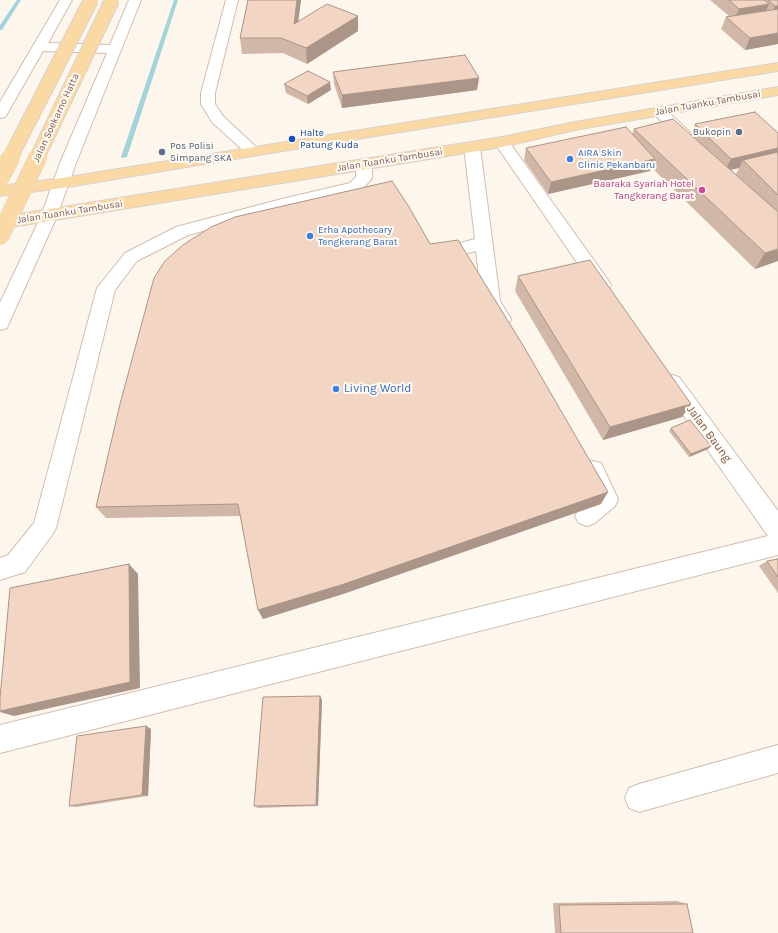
<!DOCTYPE html>
<style>
body{margin:0}
canvas{display:block;background:#fdf6ec}
</style>
<canvas width="778" height="933"></canvas>
<script>
const ctx = document.querySelector('canvas').getContext('2d');
ctx.lineJoin = 'round';
const poly = rows => new Path2D(rows.map(r => 'M' + r).join(''));
function fillPath(path, color) { ctx.fillStyle = color; ctx.fill(path, 'evenodd'); }
function stroke(path, color, width, dash) { ctx.strokeStyle = color; ctx.lineWidth = width; ctx.lineCap = dash ? 'butt' : 'round'; ctx.setLineDash(dash || []); ctx.stroke(path); }
function drawText(font, color, halo, rows, align = 'center') {
  ctx.font = font + ' Karla,sans-serif'; ctx.lineWidth = 4; ctx.setLineDash([]); ctx.textBaseline = 'middle'; ctx.strokeStyle = halo; ctx.fillStyle = color; for (const [text, x, y, turn = 0] of rows) {
    ctx.save(); ctx.translate(x, y); ctx.rotate((+turn || 0) * Math.PI / 180); ctx.textAlign = isNaN(turn) ? turn : align; if (halo) ctx.strokeText(text, 0, 0); ctx.fillText(text, 0, 0); ctx.restore();
  }
}
fillPath(poly([
 [17,0,21,0,2,30,0,30,0,25,17,0],
 [174,0,178,0,127,157,122,158,121,157,174,0]
]), '#a5d3da');
const minor = poly([
 [60,0,72,0,48,43,110,45,129,0,141,0,76,163,57,216,9,323,7,328,0,330,0,303,41,216,60,163,107,53,43,51,7,114,5,117,0,118,0,102,60,0],
 [226,0,238,0,215,93,215,104,223,116,257,148,260,151,257,154,252,156,247,154,212,122,201,104,201,93,226,0],
 [660,108,665,109,695,137,698,140,695,143,690,145,685,143,655,115,653,112,655,109,660,108],
 [502,137,507,139,608,280,611,285,608,290,602,291,596,290,494,142,497,139,502,137],
 [472,142,477,144,480,147,500,301,511,319,509,324,502,326,495,324,482,301,476,251,449,258,434,258,428,256,425,252,428,248,434,246,449,246,475,239,464,147,467,144,472,142],
 [364,160,370,162,372,165,372,178,361,191,283,209,188,235,137,261,115,290,56,528,52,535,25,572,0,580,0,558,8,555,34,523,97,288,125,253,176,227,282,199,350,183,356,177,356,165,358,162,364,160],
 [672,375,679,377,778,511,778,555,0,753,0,725,768,536,665,389,662,383,665,377,672,375],
 [593,461,601,463,618,499,615,506,595,523,587,526,579,523,575,516,579,509,594,496,582,470,585,463,593,461],
 [778,745,778,773,639,812,629,808,625,798,629,788,639,784,778,745]
]);
const major = poly([
 [778,63,778,71,252,156,62,188,0,196,0,186,62,178,778,63],
 [778,87,778,95,575,130,502,147,0,229,0,217,502,137,575,122,778,87]
]);
stroke(minor, '#d1beb0', 2);
stroke(major, '#dad1cd', 2);
fillPath(minor, '#fff');
fillPath(major, '#fbd9a5');
const majorBridgeFar1 = poly([
 [10,158,91,0],
 [37,158,112,0]
]);
const majorBridge = poly([
 [0,178,11,157],
 [0,236,38,157]
]);
stroke(majorBridgeFar1, '#dad1cd', 16, []);
stroke(majorBridge, '#dad1cd', 19, []);
stroke(majorBridgeFar1, '#fbd9a5', 14);
stroke(majorBridge, '#fbd9a5', 18);
fillPath(poly([
 [248,0,301,0,298,21,358,16,358,31,307,64,283,53,242,54,240,38],
 [710,0,778,0,778,44,745,50,721,29,726,17,729,16],
 [333,72,479,78,477,90,342,108,334,84],
 [284,84,331,90,308,104,286,93],
 [695,124,778,133,778,261,755,269,652,168,650,171,548,194,524,160,526,148,632,134,634,129,691,135],
 [739,168,736,174,731,170],
 [430,244,601,504,343,594,263,619,240,516,106,518,96,507],
 [518,276,691,404,682,417,603,440,515,291],
 [671,428,711,446,708,449,689,457,669,431],
 [778,559,778,593,759,566,767,561],
 [320,696,322,700,318,806,258,808,254,806],
 [146,726,151,729,148,796,77,807,69,806],
 [677,901,687,904,693,933,555,933,553,903]
]), '#d1b7a8');
fillPath(poly([
 [297,0,301,0,296,39,294,24],
 [769,4,764,16,734,21,739,9],
 [775,6,778,6,778,17,770,18],
 [358,16,358,31,307,64,306,48],
 [778,33,778,44,745,50,750,38],
 [479,78,477,90,342,108,342,95],
 [330,82,331,90,308,104,307,96],
 [778,148,778,159,743,160,739,168,725,171,731,159],
 [655,159,650,171,548,194,551,182],
 [778,249,778,261,755,269,765,253],
 [691,404,682,417,603,440,610,427],
 [711,446,708,449,689,457,691,454],
 [608,492,601,504,343,594,263,619,258,610],
 [129,564,138,574,140,688,14,716,0,712],
 [320,696,322,700,318,806,316,805],
 [146,726,151,729,148,796,142,795]
]), '#aa9588');
const building = poly([
 [248,0,297,0,294,24,327,4,358,16,306,48,281,38,240,38,248,0],
 [729,0,764,0,769,4,739,9,729,0],
 [768,0,778,0,778,6,775,6,768,0],
 [778,9,778,33,750,38,726,17,778,9],
 [465,55,479,78,342,95,333,72,465,55],
 [308,71,330,82,307,96,284,84,308,71],
 [755,112,778,133,778,148,731,159,695,124,755,112],
 [673,119,778,212,778,249,765,253,634,129,673,119],
 [626,127,655,159,551,182,526,148,626,127],
 [778,152,778,195,743,160,778,152],
 [392,181,409,207,430,244,458,240,524,347,608,492,341,585,258,610,238,504,96,507,120,404,154,278,165,261,183,245,211,227,235,217,392,181],
 [590,260,691,404,610,427,518,276,590,260],
 [690,420,711,446,691,454,671,428,690,420],
 [778,559,778,577,767,561,778,559],
 [129,564,130,682,0,711,0,698,10,588,129,564],
 [320,696,316,805,254,806,263,697,320,696],
 [146,726,142,795,69,806,77,736,146,726],
 [687,904,693,933,561,933,559,905,687,904]
]);
fillPath(building, '#f3d5c3');
stroke(building, '#aa9588', 1);
for (const [x, y, r, color] of [
 [739,132,4,"#5c6f8a"],
 [292,139,4,"#1a4fb4"],
 [162,152,4,"#5c6f8a"],
 [570,159,4,"#3f7fe0"],
 [702,190,4,"#d1479c"],
 [310,236,4,"#3f7fe0"],
 [336,389,4,"#3f7fe0"]
]) { const dot = new Path2D(); dot.arc(x, y, r, 0, 2 * Math.PI); ctx.fillStyle = color; ctx.fill(dot); stroke(dot, '#fffaf3', 1.5); }
drawText('10px', '#7a5c4d', '#fffaf3', [
 ["Jalan Tuanku Tambusai",708,103,-10],
 ["Jalan Soekarno Hatta",56,118,-65],
 ["Jalan Tuanku Tambusai",390,160,-9],
 ["Jalan Tuanku Tambusai",70,212,-9]
]);
drawText('10px', '#4e5e75', '#fffaf3', [
 ["Bukopin",731,132],
 ["Pos Polisi",170,146,"left"],
 ["Simpang SKA",170,158,"left"]
], 'right');
drawText('10px', '#164399', '#fffaf3', [
 ["Halte",300,133],
 ["Patung Kuda",300,145]
], 'left');
drawText('10px', '#366cbe', '#fffaf3', [
 ["AIRA Skin",578,153],
 ["Clinic Pekanbaru",578,165],
 ["Erha Apothecary",318,230],
 ["Tengkerang Barat",318,242]
], 'left');
drawText('10px', '#b23c85', '#fffaf3', [
 ["Baaraka Syariah Hotel",694,184],
 ["Tangkerang Barat",694,196]
], 'right');
drawText('12px', '#366cbe', '#fffaf3', [
 ["Living World",344,389]
], 'left');
drawText('12px', '#7a5c4d', '#fffaf3', [
 ["Jalan Baung",709,434,54]
]);
</script>
